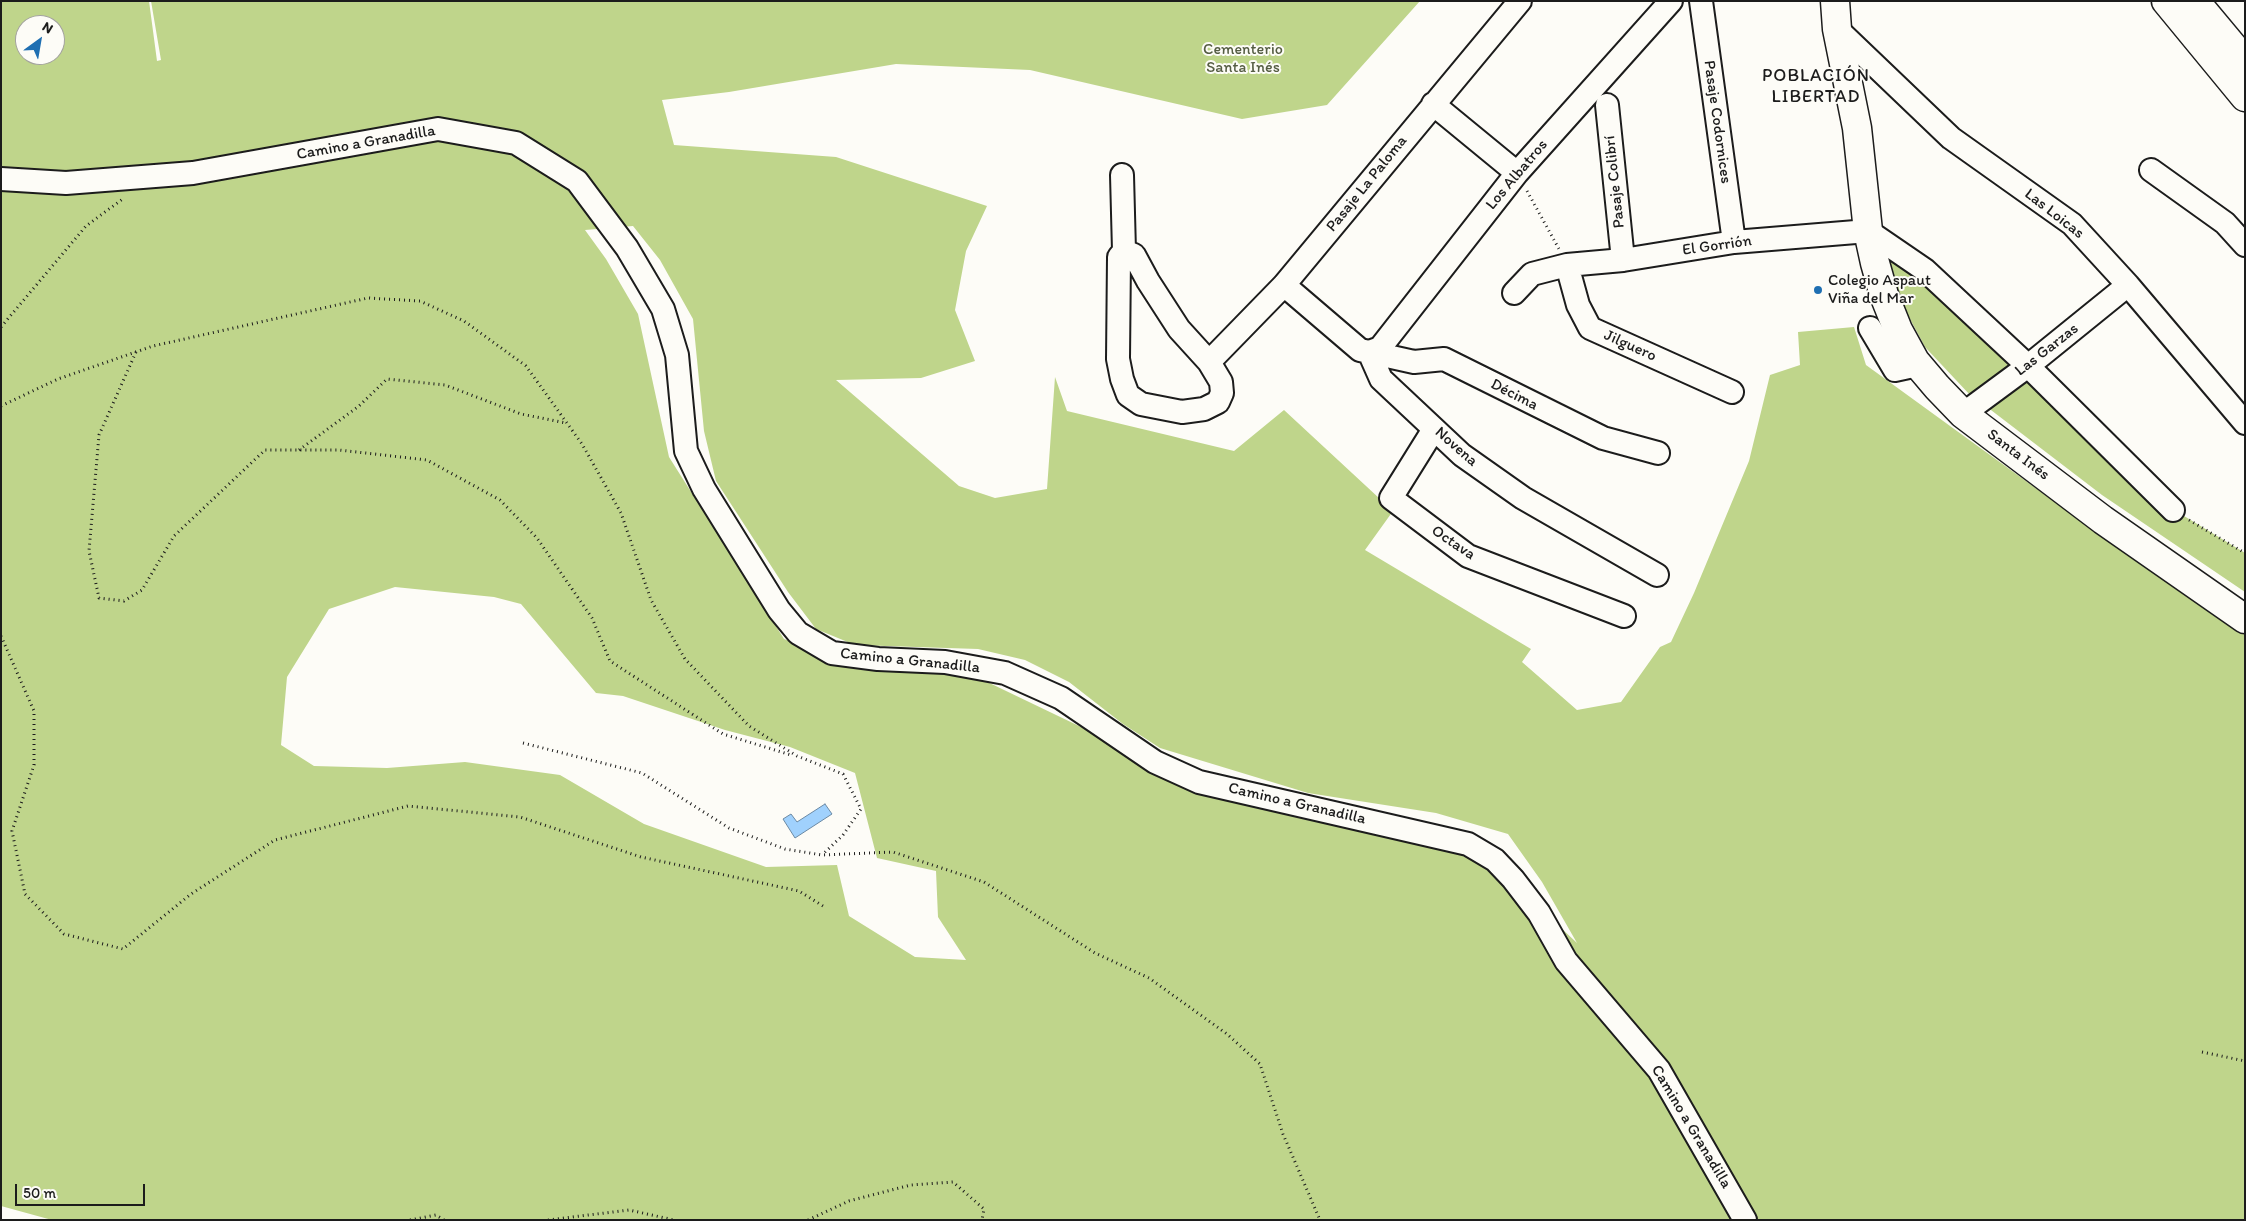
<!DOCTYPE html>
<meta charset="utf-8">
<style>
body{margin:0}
#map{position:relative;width:2246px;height:1221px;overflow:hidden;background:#fdfcf7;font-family:Itim,sans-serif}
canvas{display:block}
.frame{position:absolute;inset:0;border:2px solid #1c1c1c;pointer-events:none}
.north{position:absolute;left:15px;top:15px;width:50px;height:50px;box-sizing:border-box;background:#fdfcf7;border:1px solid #a3a29f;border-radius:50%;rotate:32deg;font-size:14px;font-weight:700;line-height:20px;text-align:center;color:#1c1c1c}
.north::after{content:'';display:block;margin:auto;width:18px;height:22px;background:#1f6fb2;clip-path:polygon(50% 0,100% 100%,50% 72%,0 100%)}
.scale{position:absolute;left:15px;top:1184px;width:130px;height:22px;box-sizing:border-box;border:2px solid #1c1c1c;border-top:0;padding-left:6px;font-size:15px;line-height:18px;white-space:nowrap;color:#1c1c1c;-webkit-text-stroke:4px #fdfcf7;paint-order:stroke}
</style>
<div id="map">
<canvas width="2246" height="1221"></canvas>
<div class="frame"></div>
<div class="north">N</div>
<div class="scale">50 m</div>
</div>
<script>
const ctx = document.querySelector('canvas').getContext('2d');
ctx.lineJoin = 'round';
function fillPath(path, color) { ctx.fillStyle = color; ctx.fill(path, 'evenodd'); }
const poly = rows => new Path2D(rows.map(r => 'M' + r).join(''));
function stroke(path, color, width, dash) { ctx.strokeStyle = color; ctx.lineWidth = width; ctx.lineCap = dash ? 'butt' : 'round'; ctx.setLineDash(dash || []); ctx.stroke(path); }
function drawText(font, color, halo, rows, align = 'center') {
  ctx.font = font + ' Itim,sans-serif'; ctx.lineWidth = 4; ctx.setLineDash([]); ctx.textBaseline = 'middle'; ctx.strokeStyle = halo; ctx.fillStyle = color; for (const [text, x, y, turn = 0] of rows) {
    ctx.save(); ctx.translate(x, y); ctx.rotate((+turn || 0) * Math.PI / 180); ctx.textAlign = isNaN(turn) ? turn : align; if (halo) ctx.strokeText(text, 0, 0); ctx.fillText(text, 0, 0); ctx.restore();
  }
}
fillPath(poly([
 [1,1,149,1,157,61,161,60,151,1,1420,1,1327,105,1242,119,1030,70,896,64,729,92,662,100,674,145,836,157,987,206,966,251,955,310,975,361,921,378,836,380,959,486,995,498,1047,489,1055,377,1067,411,1234,451,1284,410,1393,511,1365,550,1531,649,1522,662,1577,710,1621,702,1660,647,1671,642,1694,593,1749,461,1770,375,1800,365,1798,332,1854,327,1866,365,2103,537,2245,634,2245,1220,52,1220,1,1206],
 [25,25,55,25,55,55,25,55],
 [633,226,660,260,693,319,704,431,716,481,788,592,816,629,855,645,978,649,1025,660,1069,682,1123,724,1160,748,1308,793,1436,813,1508,834,1542,882,1577,943,1506,876,1463,846,1193,785,1079,726,977,677,857,667,784,639,669,457,638,314,606,259,585,230],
 [395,587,494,597,521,604,596,693,623,696,725,730,790,747,855,773,877,858,936,871,938,917,966,960,915,957,849,916,837,865,766,867,644,824,560,775,465,762,387,768,314,766,281,745,287,677,329,609],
 [1885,248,2014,363,1970,395,1925,347,1902,304],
 [2034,372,2166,505,2245,553,2245,592,2102,495,1987,407]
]), '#bfd58b');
const water = poly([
 [825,804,832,814,795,838,783,819,791,814,797,822,825,804]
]);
fillPath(water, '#a0d1fd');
stroke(water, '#6b89a3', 1);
const minor = poly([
 [1701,1,1734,242],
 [1837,29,1951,138,2072,224,2128,285,2245,423],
 [1433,104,1517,173],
 [1607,105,1623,260],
 [2151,170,2225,223,2245,245],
 [1122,175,1124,251,1119,257,1118,359,1122,379,1128,395,1141,404,1182,412,1204,409,1218,402,1222,393,1221,382,1209,362,1179,329,1148,281,1134,255,1124,251],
 [1,179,66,183,193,173,438,129,516,143,577,181,627,248,663,309,677,355,686,451,704,489,779,610,798,633,832,653,878,659,945,662,1005,673,1061,698,1155,762,1199,782,1468,844,1495,860,1513,879,1539,913,1566,961,1659,1070,1745,1220],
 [1567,265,1578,305,1590,328,1732,392],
 [1284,285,1360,350,1414,362,1444,359,1603,438,1658,453],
 [1514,293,1532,274,1567,265,1623,260,1734,242,1868,231,1925,270,2028,366,2173,510],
 [1870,328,1895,370,1918,365],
 [1369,352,1380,348,1517,173,1671,1],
 [1369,352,1381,379,1462,455,1523,498,1657,575],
 [1209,362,1284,285,1520,1],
 [1963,414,2028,366,2128,285],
 [1434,429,1391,498,1468,556,1624,616]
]);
const major = poly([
 [1835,1,1837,29,1857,128,1868,231,1875,263,1884,295,1898,330,1915,361,1937,387,1963,414,2103,520,2245,619],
 [2166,1,2245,97],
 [2195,1,2245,61]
]);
stroke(minor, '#1c1c1c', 26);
stroke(major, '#1c1c1c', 31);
stroke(poly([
 [1527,191,1559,249],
 [1,327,86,226,124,198],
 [136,352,99,435,89,551,99,598,124,601,142,590,174,536,265,450,339,450,427,460,500,500,537,538,592,618,610,661,723,734,791,755],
 [1,406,58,379,153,346,368,298,420,301,464,321,526,366,582,444,621,513,651,600,685,659,749,726,797,756,843,774,861,809,843,835,822,855],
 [299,450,359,406,387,379,445,385,521,414,566,423],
 [2189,520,2245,553],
 [1,636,34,711,34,765,12,831,25,894,64,934,123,949,191,894,275,840,408,806,520,817,641,857,799,891,823,906],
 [523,743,642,773,729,828,785,849,822,855,893,852,984,882,1095,953,1149,978,1227,1034,1260,1064,1283,1134,1320,1220],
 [2202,1052,2245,1061],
 [410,1220,436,1215,444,1220],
 [548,1220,629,1210,674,1220],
 [808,1220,849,1201,911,1185,953,1182,984,1209,982,1220]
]), '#1c1c1c', 3, [1, 4]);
stroke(minor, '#fdfcf7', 22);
stroke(major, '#fdfcf7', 28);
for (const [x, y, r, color] of [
 [1818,290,5,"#1f6fb2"]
]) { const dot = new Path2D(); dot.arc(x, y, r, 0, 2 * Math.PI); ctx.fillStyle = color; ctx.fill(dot); stroke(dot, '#fdfcf7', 2); }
drawText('16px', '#555d43', '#fdfcf7', [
 ["Cementerio",1243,50],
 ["Santa Inés",1243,68]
]);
drawText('16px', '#1c1c1c', '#fdfcf7', [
 ["Pasaje Codornices",1717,122,82],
 ["Camino a Granadilla",366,143,-10],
 ["Los Albatros",1517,175,-50],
 ["Pasaje Colibrí",1615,182,-96],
 ["Pasaje La Paloma",1367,184,-51],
 ["Las Loicas",2054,214,38],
 ["El Gorrión",1717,246,-8],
 ["Jilguero",1630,346,24],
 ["Las Garzas",2047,350,-38],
 ["Décima",1514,395,27],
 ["Novena",1456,447,41],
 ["Santa Inés",2018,455,37],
 ["Octava",1453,543,34],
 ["Camino a Granadilla",910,661,6],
 ["Camino a Granadilla",1297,804,13],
 ["Camino a Granadilla",1691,1127,59]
]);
drawText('16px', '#1c1c1c', '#fdfcf7', [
 ["Colegio Aspaut",1828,281],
 ["Viña del Mar",1828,299]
], 'left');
ctx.letterSpacing = '1px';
drawText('18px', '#1c1c1c', '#fdfcf7', [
 ["POBLACIÓN",1816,76],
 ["LIBERTAD",1816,97]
]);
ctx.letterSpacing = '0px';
</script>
